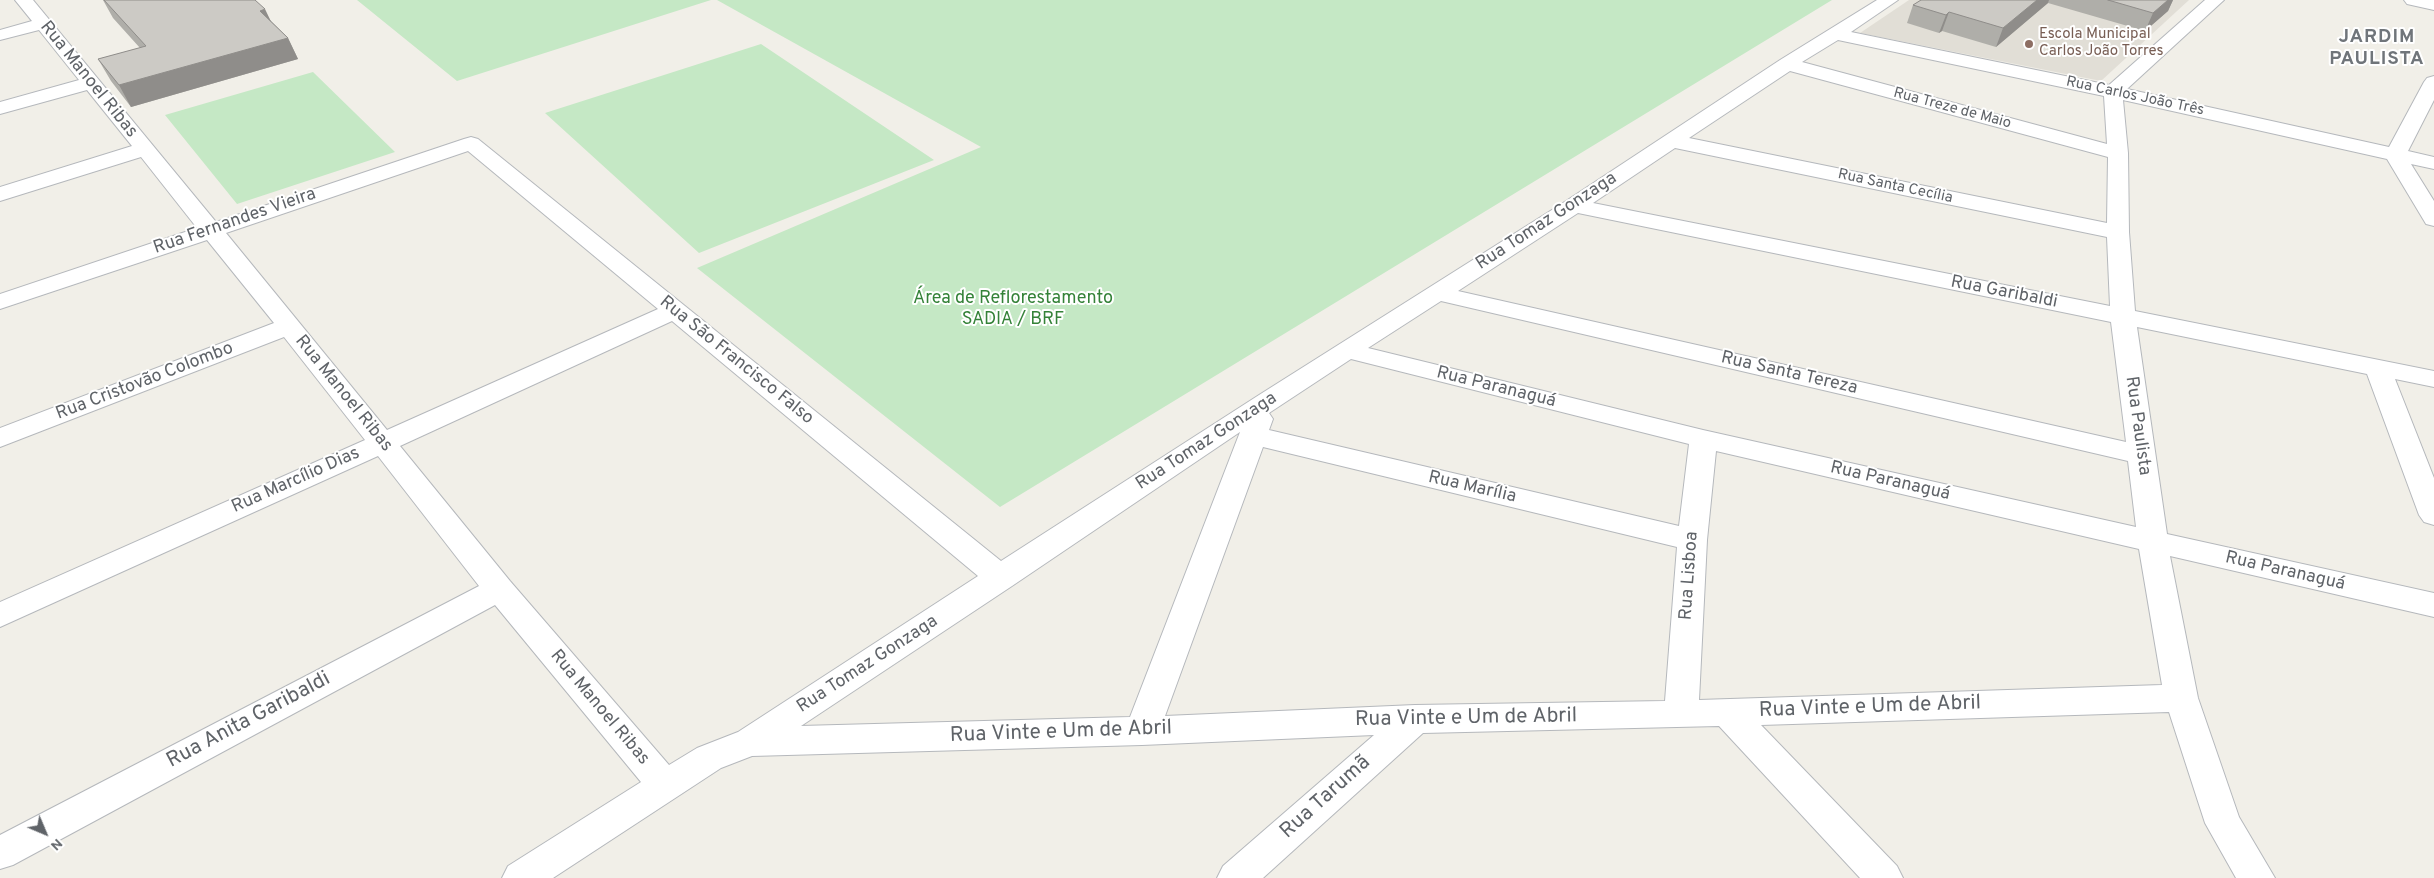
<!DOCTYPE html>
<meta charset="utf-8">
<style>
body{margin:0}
#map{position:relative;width:2434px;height:878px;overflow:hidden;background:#f1efe8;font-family:Overpass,sans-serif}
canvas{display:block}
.north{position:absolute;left:20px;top:808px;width:50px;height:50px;-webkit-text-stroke:4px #fff;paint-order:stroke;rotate:135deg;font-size:14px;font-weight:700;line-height:20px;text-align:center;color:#5f6368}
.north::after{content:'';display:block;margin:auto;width:18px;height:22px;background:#5f6368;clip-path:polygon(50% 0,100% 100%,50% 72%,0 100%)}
</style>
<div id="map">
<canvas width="2434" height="878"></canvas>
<div class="north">N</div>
</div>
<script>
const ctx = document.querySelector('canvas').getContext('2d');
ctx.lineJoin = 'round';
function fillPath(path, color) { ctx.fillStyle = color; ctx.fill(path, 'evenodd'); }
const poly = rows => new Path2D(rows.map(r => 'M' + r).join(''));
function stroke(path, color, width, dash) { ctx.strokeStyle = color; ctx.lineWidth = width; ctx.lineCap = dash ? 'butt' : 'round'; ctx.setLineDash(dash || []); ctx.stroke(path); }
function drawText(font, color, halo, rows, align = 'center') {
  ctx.font = font + ' Overpass,sans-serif'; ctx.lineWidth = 4; ctx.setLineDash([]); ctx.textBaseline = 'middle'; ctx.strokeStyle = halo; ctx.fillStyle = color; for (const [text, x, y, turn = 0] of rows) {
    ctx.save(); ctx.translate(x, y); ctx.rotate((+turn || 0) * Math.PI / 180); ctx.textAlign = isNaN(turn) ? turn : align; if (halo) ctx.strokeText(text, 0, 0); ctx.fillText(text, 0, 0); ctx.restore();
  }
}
fillPath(poly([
 [1909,0,2189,0,2101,81,1860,33]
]), '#e1ded6');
fillPath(poly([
 [357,0,711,0,457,81],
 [717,0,1832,0,1000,507,697,268,981,147],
 [761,44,934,160,699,253,545,113],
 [313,72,395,152,237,204,165,115]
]), '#c5e8c5');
const street = poly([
 [15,0,33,0,216,222,464,139,471,137,478,139,1001,561,1259,395,1566,201,1780,60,1877,0,1898,0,1851,32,2109,85,2205,0,2224,0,2127,89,2389,147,2424,82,2427,78,2434,76,2434,100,2408,151,2434,157,2434,169,2411,164,2434,201,2434,226,2426,224,2387,159,2123,100,2128,153,2129,232,2135,311,2434,371,2434,387,2395,379,2434,478,2434,525,2424,522,2419,515,2367,374,2137,327,2167,534,2434,593,2434,617,2170,556,2198,698,2239,817,2275,878,2236,878,2205,823,2169,712,1761,725,1897,866,1903,878,1860,878,1719,726,1423,733,1263,878,1217,878,1223,866,1374,735,1142,745,752,756,721,768,553,878,502,878,508,866,641,782,495,605,13,865,0,869,0,835,479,586,378,456,0,627,0,602,365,440,284,337,0,447,0,428,274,323,207,240,0,309,0,294,197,228,141,157,0,201,0,187,132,146,87,90,0,114,0,102,79,80,39,30,0,40,0,30,32,21,15,0],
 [1838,40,2104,96,2107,144,1802,62,1838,40],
 [1790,71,2108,157,2107,223,1689,138,1790,71],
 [1675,148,2107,237,2110,306,1593,203,1675,148],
 [468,151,658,309,387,430,226,233,468,151],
 [1578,213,2111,322,2126,442,1458,291,1578,213],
 [1441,301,2128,461,2136,527,1703,430,1368,348,1441,301],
 [672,321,978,576,738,732,697,748,669,765,510,581,400,446,672,321],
 [1351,359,1689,444,1679,526,1269,430,1273,419,1269,413,1351,359],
 [1240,432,1130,717,801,726,1012,586,1240,432],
 [1263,447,1677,547,1665,701,1415,705,1165,716,1263,447],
 [1716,451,2139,549,2162,685,1699,700,1707,540,1716,451],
 [2404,0,2434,0,2434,10,2407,4,2404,0]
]);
stroke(street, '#b5b8bc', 2);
fillPath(street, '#fff');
fillPath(poly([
 [103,0,255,0,271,21,288,38,298,59,131,107,111,81,98,59,140,48,113,18],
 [1921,0,2173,0,2168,11,2145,31,2048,3,1996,47,1942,31,1939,33,1907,23,1913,5]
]), '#afaea9');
fillPath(poly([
 [2037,0,2049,0,2048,3,1996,47,2003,28],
 [2168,0,2173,0,2168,11,2145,31,2153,13],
 [265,9,275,30,260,11],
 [1949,12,1942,31,1939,33,1946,15],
 [288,38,298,59,131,107,119,85]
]), '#8f8d8a');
const building = poly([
 [104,0,255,0,265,9,260,11,288,38,119,85,98,59,146,46,104,0],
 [1921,0,2037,0,2003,28,1949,12,1946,15,1913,5,1921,0],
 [2108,0,2168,0,2153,13,2108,0]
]);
fillPath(building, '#cccac5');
stroke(building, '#8f8d8a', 1);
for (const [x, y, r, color] of [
 [2029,44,5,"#8d6e63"]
]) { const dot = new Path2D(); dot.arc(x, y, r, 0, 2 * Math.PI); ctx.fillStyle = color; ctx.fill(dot); stroke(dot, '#fff', 2); }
drawText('15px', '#785e54', '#fff', [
 ["Escola Municipal",2039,35],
 ["Carlos João Torres",2039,52]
], 'left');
drawText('15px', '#5f6368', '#fff', [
 ["Rua Carlos João Três",2135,97,12],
 ["Rua Treze de Maio",1952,109,15],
 ["Rua Santa Cecília",1895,187,12]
]);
drawText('18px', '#5f6368', '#fff', [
 ["Rua Manoel Ribas",88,80,51],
 ["Rua Fernandes Vieira",235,222,-19],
 ["Rua Tomaz Gonzaga",1547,222,-33],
 ["Rua Garibaldi",2004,293,11],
 ["Rua São Francisco Falso",736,361,39],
 ["Rua Santa Tereza",1789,374,13],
 ["Rua Cristovão Colombo",145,382,-21],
 ["Rua Paranaguá",1496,388,14],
 ["Rua Manoel Ribas",343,394,51],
 ["Rua Paulista",2137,426,82],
 ["Rua Tomaz Gonzaga",1207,442,-33],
 ["Rua Marcílio Dias",296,481,-24],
 ["Rua Paranaguá",1890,482,13],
 ["Rua Marília",1472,488,13],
 ["Rua Paranaguá",2285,572,13],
 ["Rua Lisboa",1690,576,-86],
 ["Rua Tomaz Gonzaga",868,665,-33],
 ["Rua Manoel Ribas",599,708,50]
]);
drawText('18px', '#348238', '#fff', [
 ["Área de Reflorestamento",1013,299],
 ["SADIA / BRF",1013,320]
]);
ctx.letterSpacing = '1px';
drawText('bold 19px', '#70757a', '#fff', [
 ["JARDIM",2377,38],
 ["PAULISTA",2377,60]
]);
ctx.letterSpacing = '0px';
drawText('21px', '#5f6368', '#fff', [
 ["Rua Vinte e Um de Abril",1870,708,-2],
 ["Rua Vinte e Um de Abril",1466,719,-1],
 ["Rua Anita Garibaldi",249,721,-28],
 ["Rua Vinte e Um de Abril",1061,733,-2],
 ["Rua Tarumã",1326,798,-42]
]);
</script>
